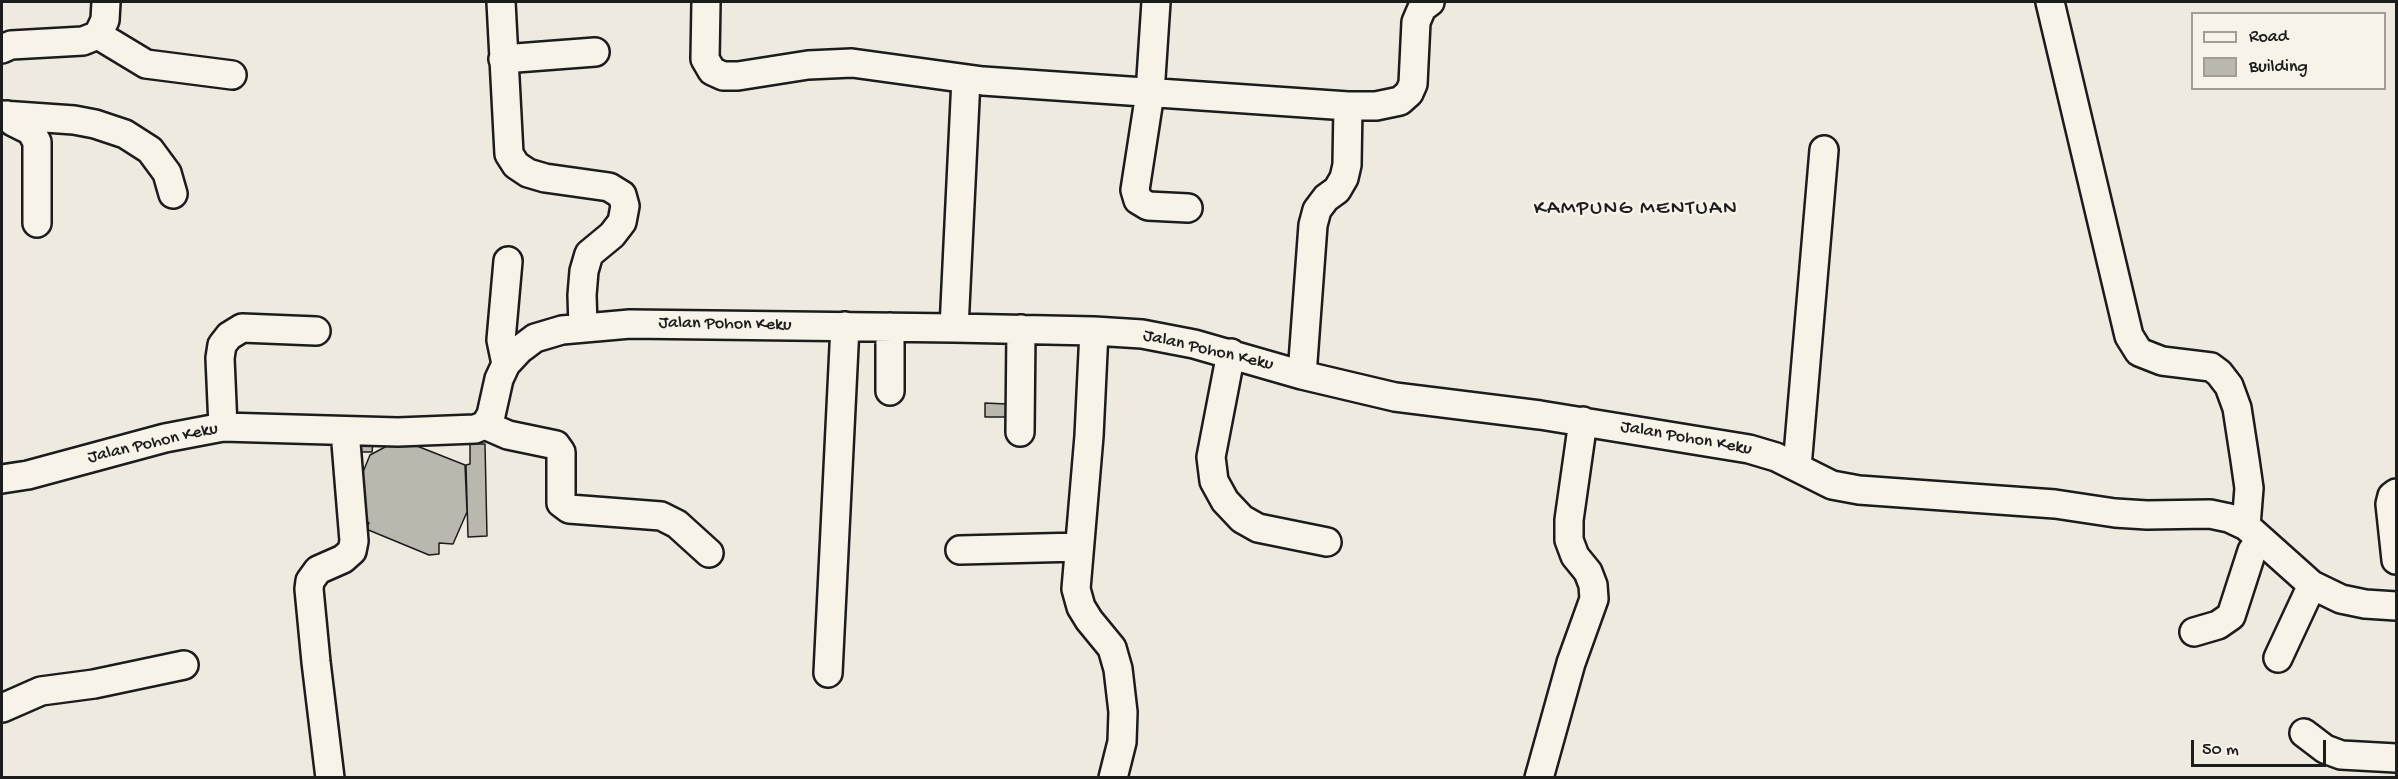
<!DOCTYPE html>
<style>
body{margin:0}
#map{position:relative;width:2398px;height:779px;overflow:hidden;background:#eeeae0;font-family:"Gochi Hand",sans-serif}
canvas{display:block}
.frame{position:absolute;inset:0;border:3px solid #1c1c1c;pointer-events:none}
.legend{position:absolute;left:2191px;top:12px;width:195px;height:78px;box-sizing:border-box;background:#f7f3e8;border:2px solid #9f9d96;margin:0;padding:8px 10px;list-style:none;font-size:18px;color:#1c1c1c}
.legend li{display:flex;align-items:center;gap:12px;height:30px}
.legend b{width:30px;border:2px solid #9f9d96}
.scale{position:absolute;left:2191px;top:740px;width:135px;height:27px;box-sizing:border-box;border:3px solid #1c1c1c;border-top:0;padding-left:8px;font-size:18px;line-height:21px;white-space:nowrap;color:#1c1c1c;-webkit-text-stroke:4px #f7f3e8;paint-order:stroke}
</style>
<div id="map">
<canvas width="2398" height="779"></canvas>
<div class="frame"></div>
<ul class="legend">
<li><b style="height:8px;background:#f7f3e8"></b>Road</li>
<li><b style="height:16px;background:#bab7af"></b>Building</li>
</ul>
<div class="scale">50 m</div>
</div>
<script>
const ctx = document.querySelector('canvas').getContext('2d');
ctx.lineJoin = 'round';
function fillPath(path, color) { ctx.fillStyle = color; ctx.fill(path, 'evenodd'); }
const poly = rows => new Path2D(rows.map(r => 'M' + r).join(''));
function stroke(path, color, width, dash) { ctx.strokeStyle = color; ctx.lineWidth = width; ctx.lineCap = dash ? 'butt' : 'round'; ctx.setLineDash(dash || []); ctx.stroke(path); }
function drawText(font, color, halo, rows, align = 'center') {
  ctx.font = font + ' "Gochi Hand",sans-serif'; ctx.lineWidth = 5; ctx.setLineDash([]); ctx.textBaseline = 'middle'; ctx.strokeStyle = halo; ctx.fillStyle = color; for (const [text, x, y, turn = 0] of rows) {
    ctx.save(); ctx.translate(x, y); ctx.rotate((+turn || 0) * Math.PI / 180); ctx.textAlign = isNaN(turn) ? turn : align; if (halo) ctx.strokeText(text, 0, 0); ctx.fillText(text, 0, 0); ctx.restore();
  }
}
const building = poly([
 [985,403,1007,404,1007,417,985,417,985,403],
 [350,441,373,442,372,452,350,452,350,441],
 [470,444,485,444,487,536,468,537,466,465,470,464,470,444],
 [387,446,417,446,465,465,467,512,453,544,439,543,439,554,429,555,366,529,369,523,357,518,351,501,370,455,387,446]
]);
fillPath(building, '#bab7af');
stroke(building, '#1c1c1c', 1.5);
const minor = poly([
 [501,2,509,154,516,165,528,173,545,178,609,187,622,195,625,206,622,222,612,235,589,254,584,271,582,295,583,327],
 [706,2,705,59,712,71,723,76,738,76,808,65,852,63,983,81,1348,106,1376,106,1400,101,1409,93,1413,84,1416,22,1422,8,1430,2],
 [1156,2,1150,93,1135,190,1138,200,1148,206,1188,208],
 [2050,2,2129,336,2139,352,2162,361,2211,367,2219,373,2229,386,2237,408,2245,460,2249,488,2246,526],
 [98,35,146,64,232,75],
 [2,49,11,45,83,41,98,35,105,20,106,2],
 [503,59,595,52],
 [2,115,74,120,95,124,125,134,150,150,167,173,173,194],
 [7,115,13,122,31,131,37,142,37,223],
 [954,328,966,79],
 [1094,331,1089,436,1076,589,1081,607,1089,620,1112,648,1118,669,1123,712,1122,742,1113,778],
 [1231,353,1211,457,1214,481,1225,501,1242,519,1258,528,1327,542],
 [506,364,501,340,508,261],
 [1302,375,1313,225,1317,210,1326,198,1337,190,1344,178,1347,165,1348,106],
 [890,391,890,327],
 [485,425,508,435,556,445,561,452,561,503,569,509,661,516,677,524,709,553],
 [223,427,220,358,222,345,229,336,242,328,316,331],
 [1020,432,1021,329],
 [1797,467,1824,150],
 [2,479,28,475,165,438,223,427,398,432,475,429,485,425,491,415,499,379,506,364,519,350,535,338,562,330,630,324,954,328,1094,331,1142,334,1194,344,1302,375,1395,397,1540,415,1749,449,1776,457,1832,485,1859,490,2055,504,2115,513,2147,515,2210,514,2229,518,2246,526,2312,585,2341,599,2365,604,2396,606],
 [2396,493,2392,496,2390,504,2396,560],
 [960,550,1079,547],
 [2194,632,2218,625,2231,616,2252,551,2260,540],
 [2278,658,2312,585],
 [828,673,845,326],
 [2,708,41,691,94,684,184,665],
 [2304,733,2325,749,2341,755,2396,758],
 [330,778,316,662,309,589,310,581,318,570,343,559,352,551,354,541,345,431],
 [1539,778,1571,663,1594,599,1593,585,1588,572,1575,556,1569,540,1569,520,1583,421]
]);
stroke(minor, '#1c1c1c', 32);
stroke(minor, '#f7f3e8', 27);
drawText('18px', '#1c1c1c', '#f7f3e8', [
 ["Jalan Pohon Keku",725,325,1],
 ["Jalan Pohon Keku",1208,351,13],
 ["Jalan Pohon Keku",1686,439,10],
 ["Jalan Pohon Keku",153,444,-13]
]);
ctx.letterSpacing = '1.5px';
drawText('21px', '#1c1c1c', '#f7f3e8', [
 ["KAMPUNG MENTUAN",1636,210]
]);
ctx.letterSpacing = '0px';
</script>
